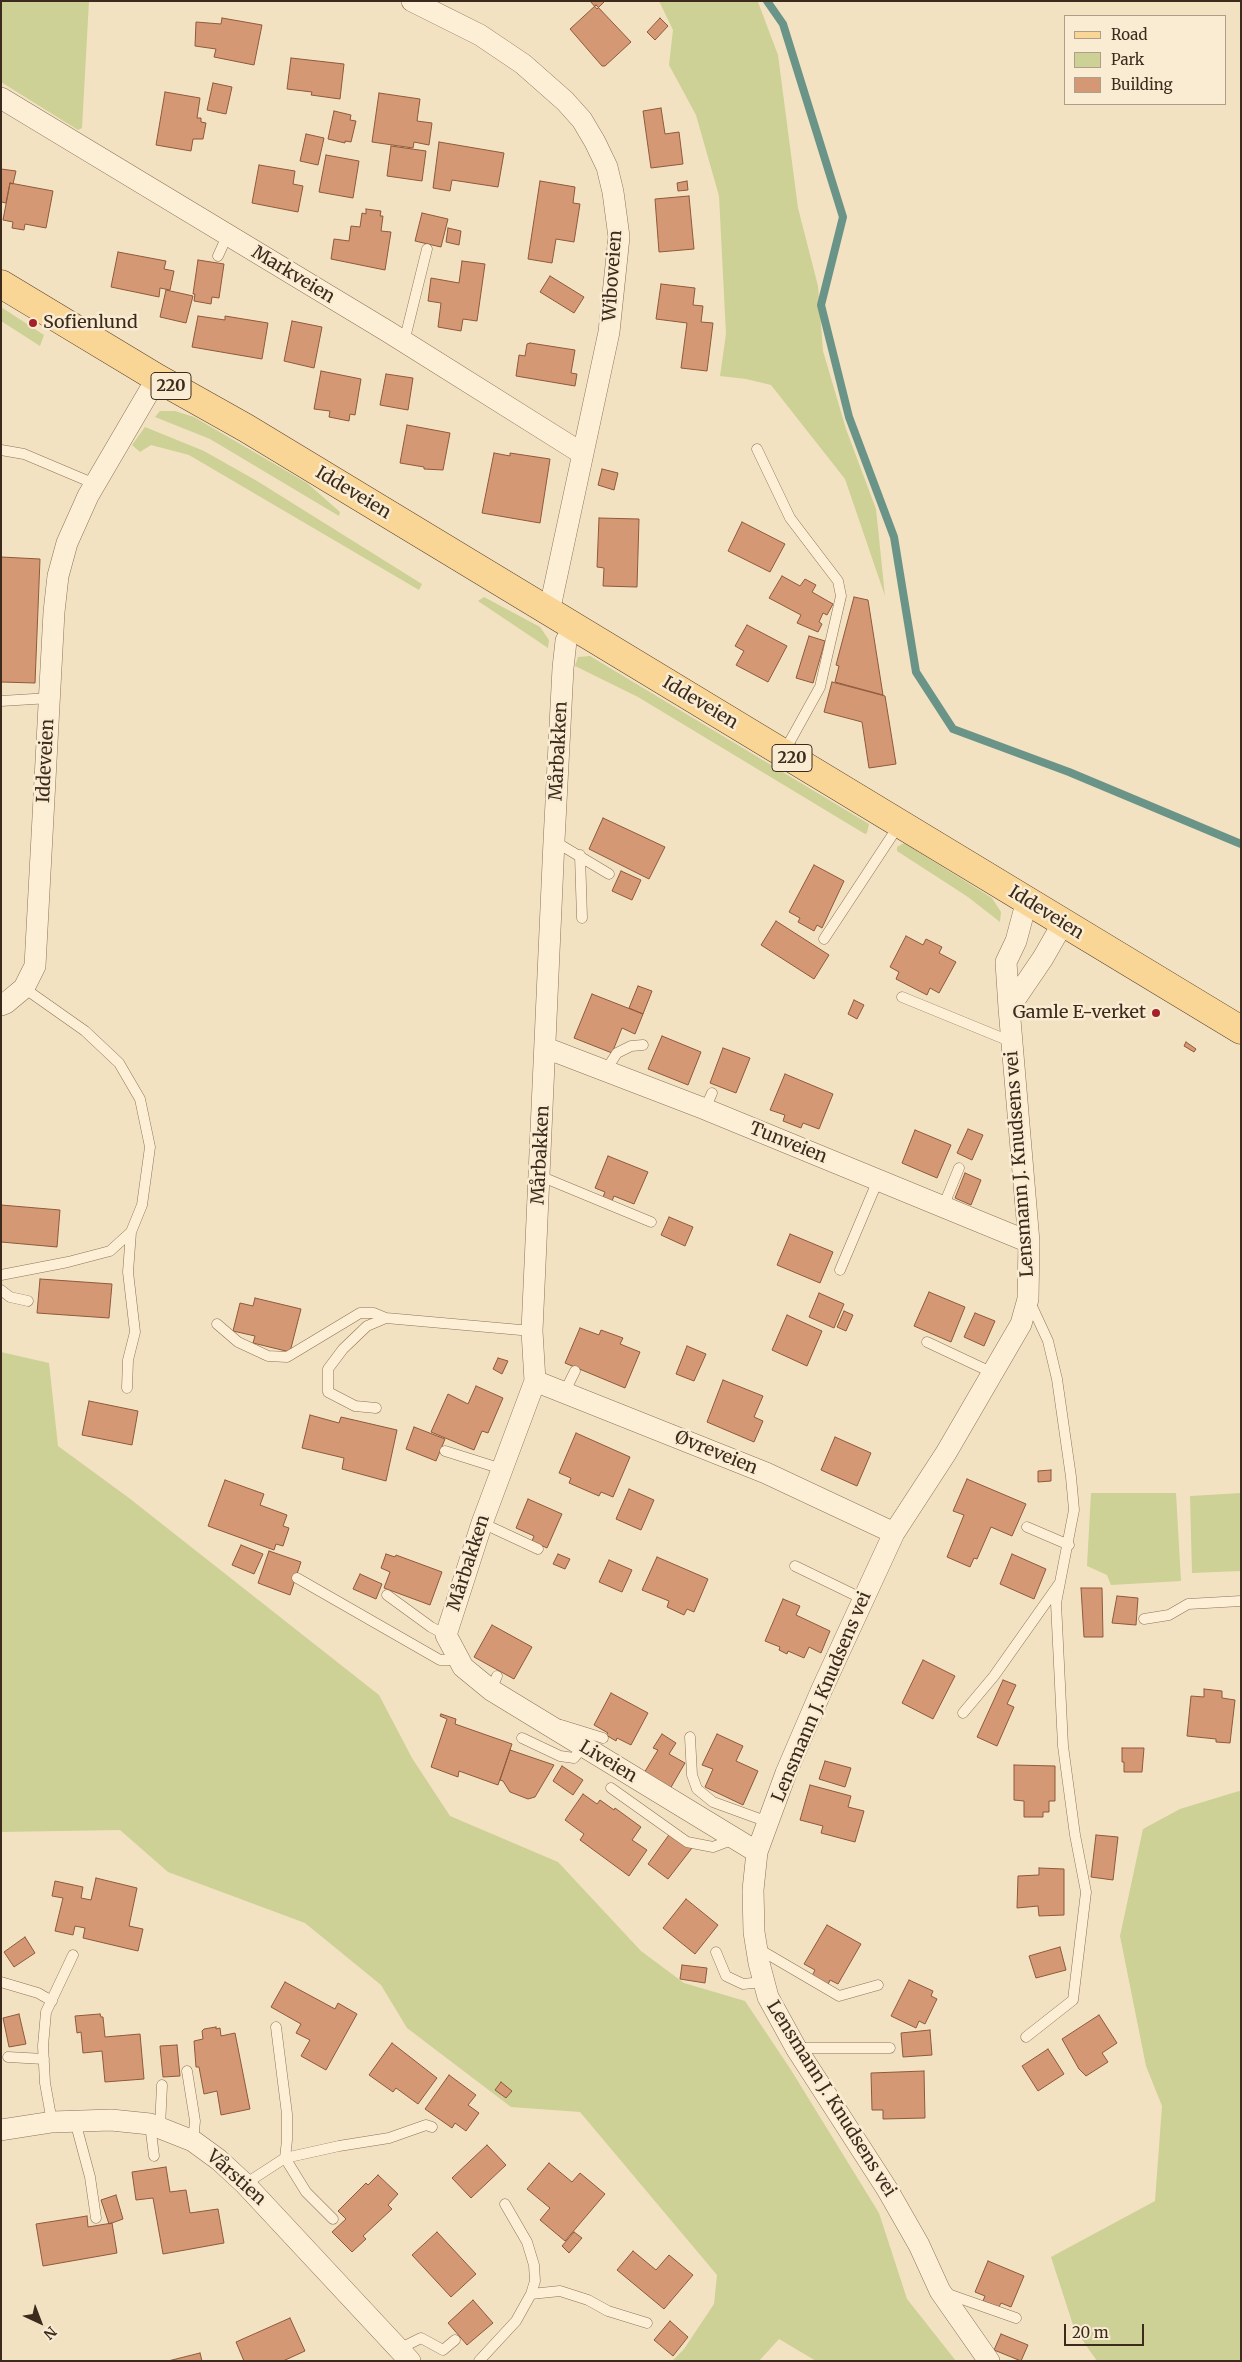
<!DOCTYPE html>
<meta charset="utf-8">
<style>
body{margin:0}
#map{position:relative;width:1242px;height:2362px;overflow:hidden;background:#f2e2c2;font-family:Merriweather,serif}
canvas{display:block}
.frame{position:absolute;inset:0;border:2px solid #3c2b1d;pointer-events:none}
.legend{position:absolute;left:1064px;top:15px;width:162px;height:90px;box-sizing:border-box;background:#f9ecd2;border:1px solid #ad9f8a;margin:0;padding:6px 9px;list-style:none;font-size:15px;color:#3c2b1d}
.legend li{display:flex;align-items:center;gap:10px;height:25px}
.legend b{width:25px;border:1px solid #ad9f8a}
.north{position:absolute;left:15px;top:2297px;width:50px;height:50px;-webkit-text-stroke:4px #f9ecd2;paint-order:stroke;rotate:137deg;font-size:14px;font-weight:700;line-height:20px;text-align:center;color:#3c2b1d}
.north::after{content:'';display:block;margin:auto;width:18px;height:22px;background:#3c2b1d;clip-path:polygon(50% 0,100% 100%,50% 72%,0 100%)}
.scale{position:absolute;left:1064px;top:2324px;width:80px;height:22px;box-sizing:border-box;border:2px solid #3c2b1d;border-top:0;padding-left:6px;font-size:15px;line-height:18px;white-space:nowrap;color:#3c2b1d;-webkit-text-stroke:4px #f9ecd2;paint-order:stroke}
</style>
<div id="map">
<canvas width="1242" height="2362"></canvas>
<div class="frame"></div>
<ul class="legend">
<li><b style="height:6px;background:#f9d696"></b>Road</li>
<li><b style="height:14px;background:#cdd195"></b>Park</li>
<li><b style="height:14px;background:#d49874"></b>Building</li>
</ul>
<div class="north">N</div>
<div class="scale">20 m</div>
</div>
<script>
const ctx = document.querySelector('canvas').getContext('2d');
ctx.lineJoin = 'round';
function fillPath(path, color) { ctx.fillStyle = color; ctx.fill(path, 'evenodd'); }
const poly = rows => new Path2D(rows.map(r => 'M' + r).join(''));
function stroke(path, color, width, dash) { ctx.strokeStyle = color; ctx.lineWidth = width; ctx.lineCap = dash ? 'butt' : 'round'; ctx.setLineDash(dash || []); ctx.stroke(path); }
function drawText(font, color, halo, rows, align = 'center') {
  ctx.font = font + ' Merriweather,serif'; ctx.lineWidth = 5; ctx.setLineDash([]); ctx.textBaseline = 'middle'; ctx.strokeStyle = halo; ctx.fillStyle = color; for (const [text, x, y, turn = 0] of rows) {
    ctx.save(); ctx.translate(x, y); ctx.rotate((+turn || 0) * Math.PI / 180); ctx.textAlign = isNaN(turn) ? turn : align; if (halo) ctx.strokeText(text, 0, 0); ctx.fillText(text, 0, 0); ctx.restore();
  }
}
fillPath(poly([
 [1,1,89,1,82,128,78,130,1,82],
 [659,1,758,2,778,55,798,208,818,286,823,351,846,429,876,509,885,596,845,479,771,385,746,379,720,376,726,334,719,196,696,115,669,65,673,30],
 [1,307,44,335,40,346,1,321],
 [160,411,175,411,194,417,307,483,340,512,339,516,210,439,155,417],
 [145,427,204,451,257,481,422,584,419,590,189,455,151,445,140,452,132,445],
 [484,597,540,627,549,640,548,648,478,601],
 [590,656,869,824,867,833,865,834,638,697,575,666,578,657],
 [904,843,992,898,1001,912,1000,922,968,897,897,851,897,847],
 [1,1352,49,1363,58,1446,129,1498,379,1695,412,1758,450,1816,558,1862,641,1951,684,1983,745,2001,791,2070,879,2213,907,2299,956,2361,816,2361,779,2339,759,2361,672,2361,684,2349,714,2304,717,2275,580,2112,511,2107,407,2028,381,1985,305,1923,168,1872,120,1830,1,1832],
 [1091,1493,1176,1493,1181,1581,1111,1585,1107,1575,1087,1566],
 [1241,1493,1241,1571,1192,1573,1190,1496],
 [1239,1791,1241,1792,1241,2361,1097,2361,1074,2328,1051,2257,1155,2201,1162,2106,1146,2066,1120,1936,1143,1829,1180,1809]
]), '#cdd195');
stroke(poly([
 [767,1,783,24,843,217,821,305,849,417,894,537,916,672,953,729,1069,772,1241,844]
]), '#6a9488', 8);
const building = poly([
 [590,1,605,1,597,9,590,1],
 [596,5,631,42,605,66,602,66,570,29,596,5],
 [222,18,262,25,254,65,214,57,216,49,195,46,196,22,221,24,222,18],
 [660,18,668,26,655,40,647,32,660,18],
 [291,58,344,64,340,99,311,95,312,92,287,89,291,58],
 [213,83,232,87,226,114,207,110,213,83],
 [165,92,200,98,197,118,201,118,201,122,206,123,203,139,193,139,191,151,156,145,165,92],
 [379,93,420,99,417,121,432,123,429,145,414,142,413,148,372,142,379,93],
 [661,108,665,134,679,132,683,164,651,168,643,111,661,108],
 [334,111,351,115,350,120,356,121,351,142,345,141,345,143,328,139,334,111],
 [306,134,324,138,318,165,300,161,306,134],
 [439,142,504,153,498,187,452,180,450,191,433,188,439,142],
 [391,146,426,151,422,181,387,176,391,146],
 [326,155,359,161,353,198,319,192,326,155],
 [259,165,295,171,293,184,303,186,298,212,252,203,259,165],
 [1,169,16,171,13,184,10,183,6,203,1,202,1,169],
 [540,181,575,187,573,203,580,204,574,242,556,239,552,263,528,259,540,181],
 [687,181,688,190,678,191,677,183,687,181],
 [10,183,53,191,46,228,25,224,24,230,12,228,13,222,3,220,10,183],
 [689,196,694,249,659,252,655,199,689,196],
 [366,209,381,211,380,216,383,216,381,231,391,232,385,270,331,259,334,239,349,241,351,226,360,227,362,213,366,214,366,209],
 [422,213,448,219,441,247,415,241,422,213],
 [448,228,461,231,459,245,446,242,448,228],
 [118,252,166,261,164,269,174,271,170,290,160,288,159,297,111,287,118,252],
 [198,260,224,264,219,298,212,297,211,304,194,301,195,294,193,294,198,260],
 [462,261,485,264,477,321,463,319,461,331,438,327,441,303,428,301,431,278,459,283,462,261],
 [550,276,584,297,574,313,540,292,550,276],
 [661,284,695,288,693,305,703,306,701,322,713,323,707,371,681,368,687,323,656,319,661,284],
 [166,290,193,296,186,323,160,317,166,290],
 [198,316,225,320,225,316,268,323,262,359,192,347,198,316],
 [292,321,322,327,314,368,284,361,292,321],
 [530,343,575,350,571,373,577,374,575,386,516,376,519,355,525,356,527,344,530,343],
 [321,371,361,379,355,415,350,414,349,421,329,417,330,411,314,409,321,371],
 [386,374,413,378,408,410,380,405,386,374],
 [407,425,450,433,443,470,424,469,424,467,400,463,407,425],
 [494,453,510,456,510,453,550,459,540,523,482,513,494,453],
 [602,469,618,473,614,490,598,485,602,469],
 [599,518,639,519,637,587,603,586,604,568,597,567,599,518],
 [742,522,785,544,770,572,728,551,742,522],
 [1,557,40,559,35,683,1,682,1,557],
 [782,576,800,586,805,579,816,585,812,592,833,604,827,615,823,613,819,622,822,624,818,632,797,623,801,615,769,598,782,576],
 [854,597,868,600,883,695,835,682,839,666,836,665,854,597],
 [747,625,787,646,768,682,736,665,744,651,735,646,747,625],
 [809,636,825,641,813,683,796,678,809,636],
 [832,682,885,696,896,764,869,768,862,722,824,712,832,682],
 [603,818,665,847,649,879,589,849,603,818],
 [814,865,844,881,822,928,817,925,814,931,798,922,800,918,789,912,814,865],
 [621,871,641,880,632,900,612,891,621,871],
 [776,921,829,955,814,979,761,945,776,921],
 [906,936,923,945,926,939,942,947,939,953,956,962,939,993,930,988,927,995,896,979,899,972,890,967,906,936],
 [638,986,652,991,643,1014,629,1008,638,986],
 [592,994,643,1014,635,1034,622,1028,612,1053,574,1038,592,994],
 [854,1000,864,1005,857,1019,848,1014,854,1000],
 [662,1036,701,1052,688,1085,648,1069,662,1036],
 [1186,1042,1196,1049,1194,1052,1184,1046,1186,1042],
 [723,1048,750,1058,736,1093,710,1083,723,1048],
 [785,1074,833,1094,819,1129,803,1123,801,1128,783,1121,785,1115,770,1110,785,1074],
 [968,1129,983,1135,972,1160,957,1153,968,1129],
 [915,1130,951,1145,937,1178,902,1163,915,1130],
 [608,1156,648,1172,634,1204,614,1196,612,1201,603,1197,605,1192,595,1188,608,1156],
 [965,1173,981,1180,971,1205,955,1198,965,1173],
 [1,1205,60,1210,57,1247,1,1242,1,1205],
 [669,1217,693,1227,685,1246,661,1235,669,1217],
 [790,1234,833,1252,820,1283,777,1265,790,1234],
 [40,1279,112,1284,109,1318,37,1313,40,1279],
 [929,1292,965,1307,951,1342,914,1326,929,1292],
 [819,1293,844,1304,834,1328,809,1317,819,1293],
 [255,1298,301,1309,290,1352,253,1343,255,1336,233,1331,240,1303,253,1306,255,1298],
 [844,1311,853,1315,846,1331,837,1327,844,1311],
 [975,1313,995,1321,984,1346,964,1337,975,1313],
 [787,1315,822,1331,807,1366,772,1350,787,1315],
 [580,1328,599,1335,601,1330,623,1338,620,1344,640,1352,625,1388,565,1363,580,1328],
 [687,1346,706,1354,694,1381,676,1374,687,1346],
 [498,1358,508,1361,502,1374,493,1369,498,1358],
 [723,1380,763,1396,754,1417,763,1421,754,1442,707,1422,723,1380],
 [476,1386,503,1398,488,1433,482,1431,474,1450,431,1432,448,1394,468,1404,476,1386],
 [89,1401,138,1411,132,1445,82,1435,89,1401],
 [310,1415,339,1423,341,1417,397,1430,386,1481,342,1469,344,1458,302,1448,310,1415],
 [414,1427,445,1439,436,1461,406,1449,414,1427],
 [576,1433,630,1457,613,1497,601,1492,599,1496,569,1483,571,1478,559,1473,576,1433],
 [835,1437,871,1453,857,1486,821,1470,835,1437],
 [1051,1470,1051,1481,1038,1482,1038,1471,1051,1470],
 [967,1479,1026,1504,1012,1536,991,1527,977,1559,974,1558,970,1567,947,1557,964,1515,953,1511,967,1479],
 [225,1480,264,1494,260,1505,287,1515,283,1526,289,1528,283,1546,276,1544,274,1550,208,1526,225,1480],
 [629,1489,654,1500,641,1530,616,1519,629,1489],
 [528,1499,562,1514,547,1548,532,1541,534,1536,516,1528,528,1499],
 [241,1545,263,1554,254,1574,232,1565,241,1545],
 [269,1551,301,1562,290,1595,258,1583,269,1551],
 [386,1554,395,1557,396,1555,442,1572,430,1605,384,1588,390,1572,381,1568,386,1554],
 [558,1554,570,1559,565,1569,553,1564,558,1554],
 [1012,1554,1046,1569,1034,1599,1000,1584,1012,1554],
 [657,1557,708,1579,694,1612,687,1609,684,1615,667,1607,669,1601,642,1590,657,1557],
 [609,1560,632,1570,622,1592,599,1582,609,1560],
 [360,1574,382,1584,376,1599,353,1589,360,1574],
 [1081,1588,1102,1588,1103,1637,1084,1637,1081,1588],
 [1117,1596,1138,1598,1136,1625,1112,1623,1117,1596],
 [783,1599,800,1606,796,1615,830,1631,821,1653,809,1647,804,1658,788,1651,787,1654,779,1650,780,1647,765,1641,783,1599],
 [492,1625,532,1647,514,1679,474,1657,492,1625],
 [923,1660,955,1676,933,1719,902,1703,923,1660],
 [1003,1680,1016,1685,1007,1704,1014,1707,997,1746,977,1737,1003,1680],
 [1204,1689,1222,1691,1222,1698,1235,1700,1230,1743,1216,1742,1216,1739,1187,1736,1191,1696,1204,1697,1204,1689],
 [611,1693,648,1713,631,1745,617,1738,616,1741,606,1735,608,1733,594,1725,611,1693],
 [441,1714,456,1719,455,1724,512,1744,498,1785,459,1771,458,1777,431,1767,447,1719,440,1716,441,1714],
 [662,1734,676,1743,669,1754,685,1763,670,1789,644,1773,658,1750,653,1748,662,1734],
 [717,1734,743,1746,736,1761,758,1771,743,1805,705,1787,713,1769,702,1765,717,1734],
 [1122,1748,1144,1748,1142,1772,1124,1772,1124,1762,1122,1762,1122,1748],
 [510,1750,554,1765,535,1797,528,1799,510,1792,503,1781,500,1780,510,1750],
 [825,1761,851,1768,845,1787,819,1779,825,1761],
 [1014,1765,1055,1766,1055,1801,1049,1801,1049,1812,1043,1812,1043,1817,1024,1817,1024,1801,1014,1800,1014,1765],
 [562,1766,583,1780,573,1795,553,1781,562,1766],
 [810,1785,851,1796,848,1807,864,1811,855,1842,821,1833,823,1826,800,1820,810,1785],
 [583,1794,597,1804,600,1800,614,1810,615,1808,641,1827,632,1840,647,1850,629,1876,580,1840,584,1834,565,1820,583,1794],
 [671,1832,692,1848,668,1879,648,1864,671,1832],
 [1096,1835,1118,1837,1113,1880,1091,1877,1096,1835],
 [1039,1868,1064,1869,1064,1915,1039,1916,1038,1906,1017,1908,1018,1876,1039,1875,1039,1868],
 [96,1878,137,1888,129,1926,143,1929,138,1951,83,1938,85,1928,75,1926,73,1935,55,1931,63,1898,52,1896,55,1881,83,1887,81,1898,91,1900,96,1878],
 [686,1899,718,1925,695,1954,663,1928,686,1899],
 [827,1925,861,1944,838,1984,830,1980,827,1987,811,1978,815,1970,804,1964,827,1925],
 [25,1937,35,1953,14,1967,4,1952,25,1937],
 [1060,1947,1066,1970,1036,1978,1029,1956,1060,1947],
 [682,1965,707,1968,705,1983,680,1979,682,1965],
 [909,1980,933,1991,931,1996,937,1999,925,2024,919,2021,916,2028,891,2016,909,1980],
 [285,1982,335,2009,338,2003,357,2014,326,2070,301,2056,310,2040,296,2033,301,2024,271,2007,285,1982],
 [19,2014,26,2044,9,2047,3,2018,19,2014],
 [100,2014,101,2017,103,2017,105,2037,140,2034,144,2079,105,2082,102,2051,83,2053,81,2032,77,2033,75,2016,100,2014],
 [1099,2015,1117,2043,1102,2053,1108,2062,1086,2076,1079,2069,1062,2039,1099,2015],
 [216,2027,216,2029,220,2028,221,2036,235,2033,250,2109,221,2115,217,2091,204,2094,199,2067,196,2067,194,2041,203,2039,202,2031,204,2029,216,2027],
 [930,2030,932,2055,903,2057,901,2033,930,2030],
 [392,2043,437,2078,418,2104,396,2088,393,2092,369,2075,392,2043],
 [177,2045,180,2076,163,2077,160,2046,177,2045],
 [1048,2049,1064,2074,1038,2091,1022,2066,1048,2049],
 [924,2071,925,2118,883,2119,883,2110,872,2110,871,2073,924,2071],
 [449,2075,476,2095,468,2105,479,2113,466,2131,455,2123,452,2128,425,2109,449,2075],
 [501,2082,512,2091,506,2098,495,2090,501,2082],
 [487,2145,506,2165,471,2198,452,2178,487,2145],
 [549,2163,572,2182,580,2173,605,2194,565,2241,540,2220,550,2208,527,2189,549,2163],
 [166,2167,170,2192,186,2190,190,2213,218,2209,224,2243,163,2254,153,2198,136,2200,132,2172,166,2167],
 [378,2175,398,2194,388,2205,392,2209,363,2236,366,2239,352,2252,332,2232,346,2219,338,2211,366,2183,368,2185,378,2175],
 [116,2195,123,2219,109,2224,101,2200,116,2195],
 [87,2216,88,2227,112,2223,117,2253,43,2266,36,2224,87,2216],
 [437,2232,476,2274,451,2297,412,2255,437,2232],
 [574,2232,582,2238,569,2253,562,2246,574,2232],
 [633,2251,656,2270,669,2255,693,2275,664,2309,617,2270,633,2251],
 [988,2261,1024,2276,1011,2307,1001,2303,999,2307,983,2301,985,2296,975,2292,988,2261],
 [473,2300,493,2323,467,2345,448,2323,473,2300],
 [290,2318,305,2351,283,2361,244,2361,236,2342,290,2318],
 [670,2321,688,2337,673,2356,654,2340,670,2321],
 [1001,2334,1028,2345,1021,2361,994,2350,1001,2334],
 [200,2353,202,2361,168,2361,200,2353]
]);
fillPath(building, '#d49874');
stroke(building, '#8f593b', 1);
const service = poly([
 [218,256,227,236],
 [404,342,427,249],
 [757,449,790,518,838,581,841,596,820,687,784,752],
 [1,450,24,454,95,484],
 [1,701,50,698],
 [554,841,609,874],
 [580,855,582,918],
 [824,939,899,825],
 [902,997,1012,1042],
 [606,1070,617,1053,631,1046,643,1045],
 [705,1109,712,1093],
 [540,1176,651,1222],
 [943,1207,959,1168],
 [840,1270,878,1180],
 [1,1275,68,1262,110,1251,131,1232,142,1205,150,1147,140,1099,119,1063,85,1031,24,988],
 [1,1290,10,1297,28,1301],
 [217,1324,238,1342,268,1356,287,1357,360,1313,374,1313,386,1318],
 [927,1342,993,1373],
 [127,1388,128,1360,135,1332,128,1272,131,1232],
 [564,1393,575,1371],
 [376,1408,355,1406,328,1392,328,1369,343,1349,367,1326,386,1318,532,1331],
 [445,1451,502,1469],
 [482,1523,538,1549],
 [1027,1527,1069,1545],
 [795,1566,863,1599],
 [297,1578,440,1660,459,1660],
 [387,1595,431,1627,446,1635],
 [1144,1619,1169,1615,1188,1604,1241,1601],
 [491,1690,497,1676],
 [963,1713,994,1676,1059,1584],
 [561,1725,603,1738],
 [690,1737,692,1775,697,1789,713,1802,768,1822],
 [522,1738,560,1756,574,1758,583,1747],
 [611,1788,687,1842,713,1847,734,1839],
 [757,1948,839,1996,878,1985],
 [716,1952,726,1976,743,1984,763,1982],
 [1,1982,38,1993,52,2001],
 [276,2027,287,2114,287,2140,285,2158,306,2192,333,2219],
 [1026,2037,1073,2000,1086,1892,1075,1835,1063,1746,1056,1603,1074,1510,1071,1477,1057,1379,1048,1341,1030,1302],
 [797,2048,890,2048],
 [8,2057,44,2059],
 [187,2071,195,2121,193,2141],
 [75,2121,90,2177,96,2218],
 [52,2122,45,2083,43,2046,46,2012,73,1955],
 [150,2124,154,2156],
 [160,2127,162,2085],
 [245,2184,285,2158,339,2146,389,2138,426,2125,432,2127],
 [945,2293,1016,2318],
 [531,2294,560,2291,588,2300,608,2311,647,2323],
 [399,2349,421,2338,443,2350,455,2340],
 [479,2361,516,2321,531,2294,535,2281,534,2265,527,2242,505,2204]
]);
const minor = poly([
 [412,1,480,35,523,64,565,101,582,120,595,142,607,167,613,192,619,237,609,332,549,612],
 [1,98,387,331,583,454],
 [574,627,566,641,563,668,554,841,532,1331,535,1381,482,1523,446,1635,463,1667,491,1690,757,1852],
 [1027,900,1016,941,1006,962,1009,1008,1043,958,1063,923],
 [1,1005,6,1003,24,988,35,966,54,612,58,576,67,543,88,496,157,378],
 [546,1048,705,1109,1029,1242],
 [535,1381,766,1473,894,1533],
 [1,2130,52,2122,111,2120,150,2124,193,2141,219,2160,245,2184,410,2361],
 [989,2361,940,2291,919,2245,887,2189,796,2048,768,1997,759,1963,754,1932,753,1890,757,1852,786,1773,822,1689,894,1533,946,1453,1021,1324,1028,1299,1029,1242,1009,1008]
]);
const primary = poly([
 [1,284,157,378,246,428,1241,1030]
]);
stroke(service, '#8e7257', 11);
stroke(minor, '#8e7257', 22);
stroke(primary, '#5b402c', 29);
stroke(service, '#fcefd6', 10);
stroke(minor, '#fcefd6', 21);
stroke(primary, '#f9d696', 28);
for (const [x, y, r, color] of [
 [33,323,5,"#a32127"],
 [1156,1013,5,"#a32127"]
]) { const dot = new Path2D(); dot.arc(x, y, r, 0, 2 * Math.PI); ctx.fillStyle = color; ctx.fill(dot); stroke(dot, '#f9ecd2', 2); }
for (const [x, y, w] of [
 [171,386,40],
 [792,758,40]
]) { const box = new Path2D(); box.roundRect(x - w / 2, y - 13.5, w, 27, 4); ctx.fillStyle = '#f9ecd2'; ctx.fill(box); stroke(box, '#3c2b1d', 1); }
drawText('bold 16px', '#3c2b1d', null, [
 ["220",171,386],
 ["220",792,758]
]);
drawText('18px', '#3c2b1d', '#f9ecd2', [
 ["Markveien",293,275,31],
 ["Wiboveien",613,276,-86],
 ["Iddeveien",353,493,31],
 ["Iddeveien",700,703,31],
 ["Mårbakken",559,751,-87],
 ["Iddeveien",46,761,-87],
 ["Iddeveien",1046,913,32],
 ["Tunveien",788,1143,22],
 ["Mårbakken",541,1155,-87],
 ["Lensmann J. Knudsens vei",1020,1164,-94],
 ["Øvreveien",716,1453,22],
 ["Mårbakken",469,1563,-72],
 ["Lensmann J. Knudsens vei",822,1697,-67],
 ["Liveien",608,1762,31],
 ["Lensmann J. Knudsens vei",831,2099,58],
 ["Vårstien",236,2178,42]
]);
drawText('18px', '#3c2b1d', '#f9ecd2', [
 ["Sofienlund",43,323],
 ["Gamle E-verket",1146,1013,"right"]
], 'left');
</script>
